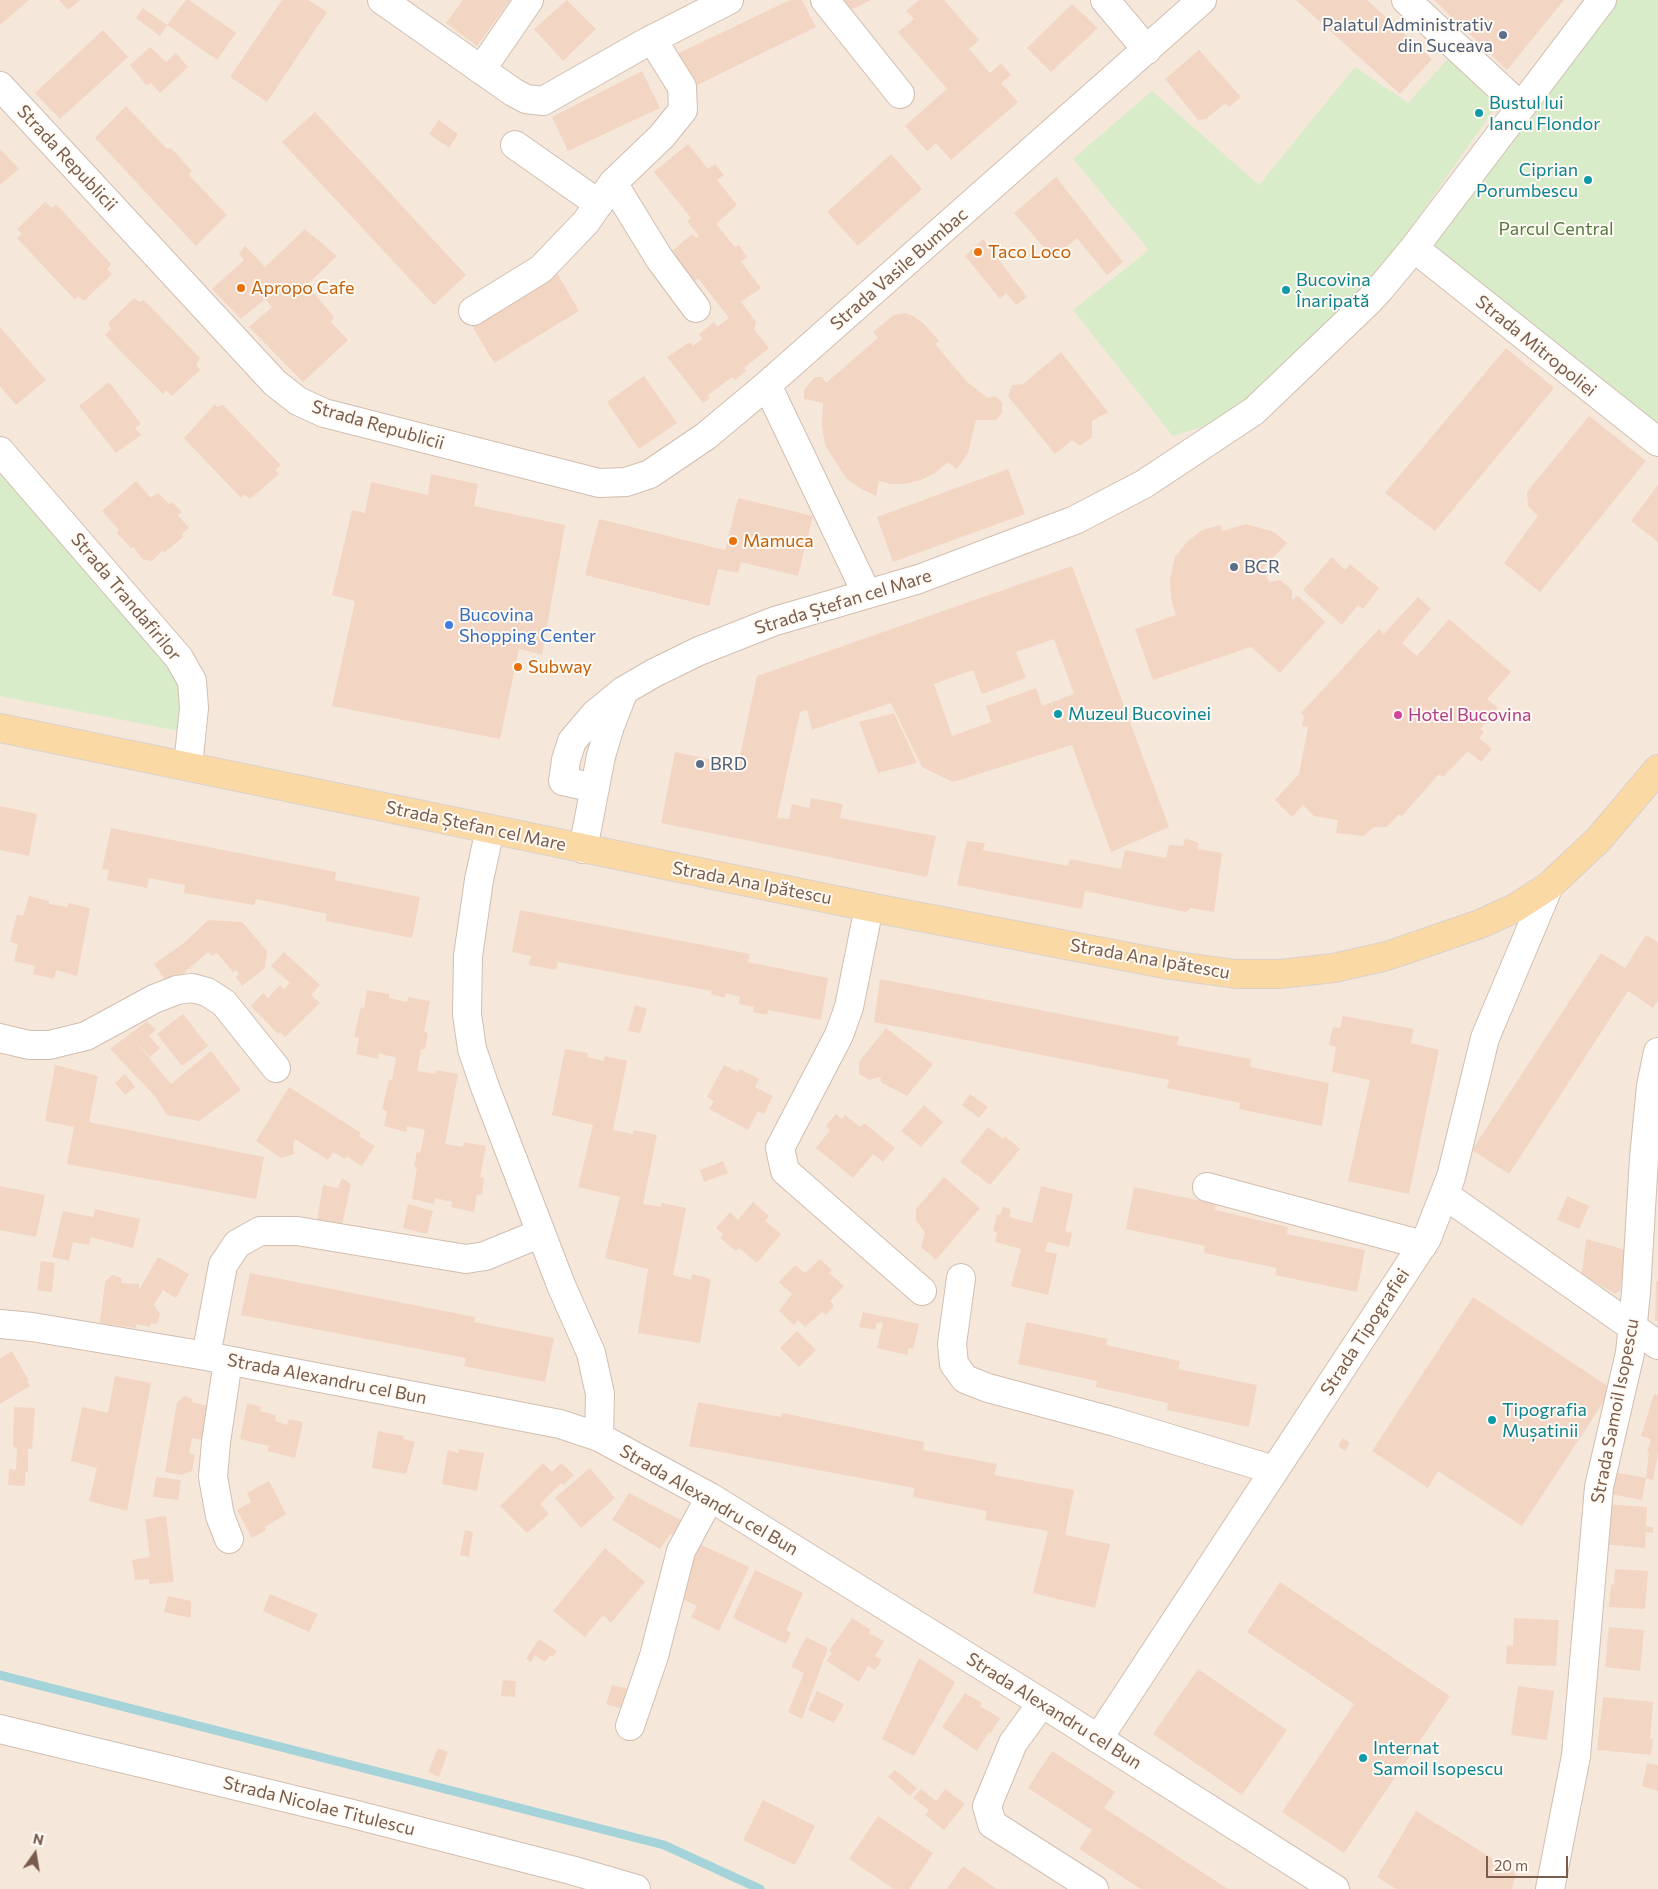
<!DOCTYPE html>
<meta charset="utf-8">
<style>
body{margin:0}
#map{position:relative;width:1658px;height:1889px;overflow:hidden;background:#fdf6ec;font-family:Commissioner,sans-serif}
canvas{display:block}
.north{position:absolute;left:10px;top:1829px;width:50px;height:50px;-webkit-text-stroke:4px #fffaf3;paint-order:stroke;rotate:13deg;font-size:14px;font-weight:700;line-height:20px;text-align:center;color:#7a5c4d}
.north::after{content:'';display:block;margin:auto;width:18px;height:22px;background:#7a5c4d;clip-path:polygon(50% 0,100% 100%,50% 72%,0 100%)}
.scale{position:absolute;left:1486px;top:1856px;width:82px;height:22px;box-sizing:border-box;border:2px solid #7a5c4d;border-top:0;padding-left:6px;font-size:15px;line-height:18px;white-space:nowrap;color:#7a5c4d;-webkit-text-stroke:4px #fffaf3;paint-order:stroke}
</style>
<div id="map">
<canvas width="1658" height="1889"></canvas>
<div class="north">N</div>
<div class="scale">20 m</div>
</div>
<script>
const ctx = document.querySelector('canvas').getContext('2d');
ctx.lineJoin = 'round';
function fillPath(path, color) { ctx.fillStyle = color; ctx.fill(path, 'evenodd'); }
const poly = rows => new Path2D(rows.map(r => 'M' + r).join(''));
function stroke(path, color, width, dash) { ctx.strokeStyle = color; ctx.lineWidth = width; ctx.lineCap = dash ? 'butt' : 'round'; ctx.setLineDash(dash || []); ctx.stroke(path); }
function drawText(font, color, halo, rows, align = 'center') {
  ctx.font = font + ' Commissioner,sans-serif'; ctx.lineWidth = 4; ctx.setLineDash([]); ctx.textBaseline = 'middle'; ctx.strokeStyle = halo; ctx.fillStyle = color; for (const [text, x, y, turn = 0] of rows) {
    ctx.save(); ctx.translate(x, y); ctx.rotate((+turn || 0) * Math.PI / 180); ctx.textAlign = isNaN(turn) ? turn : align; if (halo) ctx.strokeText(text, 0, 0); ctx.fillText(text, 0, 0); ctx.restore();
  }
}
fillPath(poly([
 [0,0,1658,0,1658,1889,0,1889]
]), '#f5e8da');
fillPath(poly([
 [1598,0,1658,0,1658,442,1414,248],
 [1448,59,1497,105,1339,330,1254,411,1173,436,1073,310,1149,250,1073,159,1152,91,1259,185,1355,67,1408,103],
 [0,451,179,658,184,732,0,696]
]), '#d8ecc9');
stroke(poly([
 [0,1675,664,1845,760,1889]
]), '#a5d3da', 9);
fillPath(poly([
 [0,0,29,0,0,25],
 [59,0,80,0,68,10],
 [186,0,189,0,236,33,217,60,167,25],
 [282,0,308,0,327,12,267,102,230,77],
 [463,0,510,0,477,46,446,23],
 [567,0,596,29,563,61,534,29],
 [790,0,802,0,816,27,695,86,679,53],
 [843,0,871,0,849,11],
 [919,0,944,0,979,40,969,49,990,73,1001,63,1011,75,1001,83,1018,102,951,160,936,143,927,151,905,126,947,89,898,32,914,19,906,11],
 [1296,0,1367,0,1432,59,1400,94],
 [1434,0,1564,0,1507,70],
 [1072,4,1098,28,1051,72,1027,48],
 [143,8,167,25,160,36,136,18],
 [103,30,128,57,60,119,35,93],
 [150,47,166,62,176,53,188,67,160,93,151,83,146,85,130,65],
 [1199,50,1241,97,1229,107,1225,103,1206,119,1198,120,1165,79],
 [642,71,660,108,568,151,552,117],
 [126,106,167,149,171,148,192,171,189,175,227,215,196,246,95,138],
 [315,112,466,275,434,305,282,142],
 [439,120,458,134,449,148,429,134],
 [688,144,708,169,715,164,724,175,717,180,737,205,716,224,735,247,739,245,747,257,741,262,761,288,741,302,756,322,754,329,769,348,744,368,746,371,735,380,732,377,707,396,710,398,703,403,667,357,690,342,693,346,702,339,699,334,714,322,717,327,729,318,698,278,693,282,672,251,692,234,696,238,699,236,687,221,691,218,654,172],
 [0,149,19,169,0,185],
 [891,154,922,189,858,246,827,212],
 [1056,177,1123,262,1107,275,1077,238,1053,258,1014,213],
 [45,202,52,208,56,204,111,264,107,269,112,274,84,301,78,296,75,300,17,238,22,234,17,229],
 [305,229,337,256,307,285,334,317,331,322,348,340,303,382,249,327,272,307,265,299,241,319,212,289,244,260,239,254,245,246,265,267],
 [983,239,1027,297,1016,305,1006,293,1000,299,965,256],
 [557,273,579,311,494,363,472,326],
 [134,298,140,302,144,300,200,358,196,365,200,370,172,396,166,390,163,394,105,335,111,328,108,323],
 [904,313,913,316,923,323,939,341,935,344,967,382,988,398,995,396,1002,402,1002,412,996,420,976,420,968,453,957,469,948,462,935,473,921,480,905,484,890,484,879,481,876,496,861,489,846,478,825,445,822,426,823,403,804,399,804,390,815,377,822,377,826,383,878,338,873,332,894,315],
 [0,327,46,380,16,405,0,386],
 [1506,348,1554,388,1435,531,1385,493],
 [1061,352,1108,412,1092,421,1092,437,1080,446,1072,440,1055,454,1008,396,1012,385,1023,384],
 [644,376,677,423,639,449,607,402],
 [109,382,141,424,135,428,141,435,116,453,79,406],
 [215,404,217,407,223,405,281,465,275,470,279,474,250,499,244,494,241,498,184,438],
 [1589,416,1646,461,1540,592,1504,563,1538,516,1528,506,1527,492],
 [1008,469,1025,514,893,562,877,517],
 [431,474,478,484,474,506,565,525,542,655,519,649,500,739,332,706,355,601,332,595,352,510,365,513,371,482,428,495],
 [136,481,151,498,158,493,169,504,172,502,182,512,178,515,189,528,182,534,183,537,165,552,162,551,152,561,142,559,134,547,131,548,117,533,119,530,102,511],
 [1658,485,1658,542,1631,521],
 [738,498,813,516,798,576,741,562,738,573,718,569,709,606,585,575,599,519,725,550],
 [1246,524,1274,532,1287,543,1263,568,1269,582,1280,580,1292,590,1292,600,1298,596,1325,622,1280,673,1251,647,1153,680,1135,629,1176,615,1171,598,1170,579,1175,557,1187,542,1202,530,1220,525,1223,531],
 [1332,557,1345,570,1350,564,1379,588,1363,609,1358,605,1342,625,1303,590],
 [1072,566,1169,827,1111,852,1072,745,953,782,922,767,891,703,812,730,807,710,800,712,777,818,789,819,792,804,809,808,811,798,843,804,840,818,936,836,927,877,661,823,675,752,738,765,757,676],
 [1054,639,1074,694,1042,706,1036,688,986,706,991,722,952,736,934,684,973,670,982,694,1026,678,1016,652],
 [1418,597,1431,609,1402,643,1417,656,1449,619,1511,672,1487,699,1498,708,1480,729,1484,732,1479,738,1492,749,1481,762,1468,751,1443,777,1439,774,1402,816,1399,814,1387,827,1374,827,1363,836,1336,833,1338,820,1314,816,1303,805,1292,817,1275,800,1299,774,1308,727,1302,726,1304,717,1301,713,1379,629,1384,634],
 [894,713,917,763,878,773,859,722],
 [0,806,37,814,29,856,0,850],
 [111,828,336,872,335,880,420,897,412,938,326,921,327,914,256,899,254,905,184,893,185,885,149,878,147,888,107,880,109,870,102,869],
 [1185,838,1199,843,1198,849,1222,853,1214,912,1191,908,1186,912,1085,891,1082,909,957,885,967,841,985,843,983,850,1068,866,1070,859,1121,869,1125,850,1166,858,1169,845,1183,846],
 [29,896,49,901,49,904,68,907,68,903,90,908,77,976,56,970,54,979,33,974,35,966,14,961,18,944,10,942,17,914,23,916],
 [520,910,750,954,748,962,828,978,821,1020,768,1010,767,1015,753,1012,754,1007,739,1004,740,997,726,993,725,998,711,994,712,991,558,962,556,970,529,965,531,956,512,952],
 [208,920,242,922,267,951,265,968,242,986,236,977,239,974,236,970,233,972,217,953,212,956,208,952,187,970,172,990,154,964,184,943],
 [1646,935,1658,942,1658,1000,1653,1008,1628,991,1509,1174,1472,1150,1601,953,1625,968],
 [284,952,320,985,311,995,320,1003,285,1037,280,1032,278,1034,251,1006,263,993,268,998,280,985,284,989,290,983,271,966],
 [880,979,1179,1037,1177,1045,1251,1059,1250,1067,1329,1083,1322,1126,1239,1109,1240,1103,1167,1088,1169,1080,874,1022],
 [367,990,389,994,389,998,407,1002,408,997,430,1001,424,1032,428,1033,425,1049,421,1049,417,1071,435,1074,436,1070,458,1074,445,1144,463,1147,464,1142,486,1146,480,1177,484,1178,482,1195,477,1194,474,1212,451,1207,452,1202,435,1198,434,1204,412,1199,417,1167,414,1166,417,1152,420,1153,425,1130,407,1126,406,1132,384,1126,387,1111,382,1109,389,1080,392,1080,396,1058,379,1053,378,1059,356,1054,359,1038,354,1037,361,1007,364,1008],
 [635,1005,647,1009,640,1033,628,1031],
 [183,1014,208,1046,182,1066,157,1034],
 [1343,1016,1414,1029,1411,1043,1439,1050,1409,1194,1348,1181,1370,1080,1332,1072,1336,1047,1329,1045,1333,1027,1340,1028],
 [147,1021,156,1030,149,1036,160,1048,150,1057,135,1041,171,1084,211,1051,241,1090,199,1121,167,1115,155,1096,110,1049],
 [886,1028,933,1064,907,1096,882,1083,880,1077,869,1080,859,1074,859,1062],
 [565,1049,588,1053,587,1057,604,1061,605,1056,627,1061,613,1130,633,1134,634,1130,657,1135,643,1204,661,1207,662,1203,686,1208,673,1275,691,1280,692,1274,711,1279,700,1343,638,1333,648,1269,605,1258,620,1197,578,1187,593,1125,552,1115],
 [55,1065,98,1076,89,1122,264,1157,256,1199,67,1164,74,1127,45,1121],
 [724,1065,738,1072,740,1069,759,1079,755,1087,773,1096,764,1114,758,1111,748,1130,709,1109,714,1101,707,1097],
 [125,1074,135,1087,125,1095,115,1083],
 [289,1087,361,1133,359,1136,375,1146,362,1166,346,1156,345,1159,333,1152,328,1160,295,1139,293,1144,294,1154,281,1158,256,1141],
 [970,1094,988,1107,979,1118,962,1105],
 [924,1105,943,1122,921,1147,901,1131],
 [836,1114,842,1119,845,1115,860,1127,864,1123,895,1148,883,1162,873,1154,853,1178,816,1148,830,1130,826,1126],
 [988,1127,1003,1139,1005,1136,1020,1149,990,1185,960,1162],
 [723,1161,728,1173,704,1182,700,1170],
 [944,1177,980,1208,936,1260,921,1247,925,1233,916,1220,916,1209],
 [342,1178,351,1184,342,1225,317,1220,323,1185,338,1188],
 [0,1186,45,1195,36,1237,0,1230],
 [1041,1186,1073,1194,1065,1231,1072,1233,1069,1247,1048,1242,1045,1251,1057,1254,1048,1295,1011,1286,1021,1249,995,1242,997,1232,993,1231,997,1214,1000,1215,1003,1207,1011,1209,1009,1217,1032,1223],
 [1134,1187,1216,1204,1215,1210,1288,1227,1287,1234,1365,1250,1357,1292,1275,1275,1277,1268,1204,1253,1205,1246,1126,1229],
 [1567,1196,1589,1206,1579,1229,1557,1220],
 [753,1202,769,1216,765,1221,781,1234,757,1263,739,1248,736,1251,720,1238,723,1234,716,1228,730,1212,738,1220],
 [408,1204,433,1211,427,1234,403,1228],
 [95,1209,140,1219,133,1248,91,1237,89,1245,73,1242,69,1261,52,1257,63,1211,93,1217],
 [1586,1239,1626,1250,1620,1291,1615,1294,1582,1274],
 [158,1257,189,1274,176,1298,163,1290,154,1305,160,1314,157,1324,151,1323,150,1327,136,1324,136,1328,100,1323,105,1282,112,1275,122,1278,121,1283,139,1284,139,1290],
 [820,1259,832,1270,829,1273,844,1286,830,1301,834,1306,826,1315,822,1312,805,1327,798,1320,794,1325,779,1311,792,1294,779,1282,795,1265,805,1273],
 [41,1261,55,1263,52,1292,37,1290],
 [250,1273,475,1317,474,1322,554,1338,545,1382,464,1366,466,1358,241,1315],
 [1656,1281,1658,1281,1658,1321,1655,1321],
 [1473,1297,1612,1389,1522,1526,1438,1471,1428,1488,1372,1451],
 [863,1312,919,1324,913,1349,909,1348,907,1355,877,1348,883,1323,877,1322,875,1330,859,1327],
 [1026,1322,1108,1339,1106,1345,1180,1361,1178,1369,1257,1385,1249,1427,1167,1410,1168,1403,1096,1387,1097,1381,1018,1364],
 [797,1331,816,1350,799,1367,780,1348],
 [12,1351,29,1381,27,1381,30,1386,0,1404,0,1358],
 [115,1376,151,1383,127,1511,89,1501,97,1468,71,1461,82,1407,108,1413],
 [1654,1394,1658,1395,1658,1453,1653,1480,1646,1478,1649,1452,1647,1452,1651,1439,1641,1436],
 [184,1396,193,1399,192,1402,211,1407,202,1440,192,1438,189,1453,195,1455,192,1471,181,1475,165,1472,177,1403],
 [698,1402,781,1417,782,1413,924,1442,923,1450,997,1464,994,1475,1074,1490,1065,1535,1110,1544,1095,1608,1033,1593,1048,1531,985,1520,987,1511,913,1497,914,1488,689,1446],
 [247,1403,261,1407,260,1411,276,1415,275,1421,287,1425,289,1419,303,1422,295,1458,267,1451,269,1446,240,1439],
 [14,1407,35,1408,32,1449,28,1449,28,1472,25,1472,25,1486,8,1485,9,1469,16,1470,17,1448,13,1447],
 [378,1431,404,1436,403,1439,415,1442,406,1474,372,1468],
 [1343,1438,1350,1443,1345,1451,1338,1446],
 [459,1449,484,1453,477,1491,442,1484,448,1450,458,1453],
 [543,1463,552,1472,561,1463,574,1475,563,1485,561,1483,540,1504,549,1514,527,1533,500,1506],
 [590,1468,615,1498,581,1528,555,1498],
 [1615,1472,1646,1478,1642,1500,1610,1494],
 [156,1477,181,1480,178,1500,153,1497],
 [269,1481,286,1514,265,1527,266,1530,252,1538,237,1510,251,1502,247,1493],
 [629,1493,681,1520,674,1535,670,1534,660,1549,612,1520],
 [1604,1504,1647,1507,1646,1526,1653,1527,1653,1533,1646,1532,1645,1548,1602,1544],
 [166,1516,174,1582,149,1584,149,1579,135,1580,132,1560,150,1557,145,1519],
 [465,1530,473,1532,469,1557,460,1555],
 [700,1544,749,1567,719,1631,691,1617,697,1606,676,1596],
 [605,1548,645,1582,611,1623,603,1615,585,1637,553,1611],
 [1615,1569,1648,1571,1645,1609,1609,1607,1611,1584,1614,1585],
 [755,1570,803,1593,786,1630,791,1633,786,1644,733,1618],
 [1280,1582,1450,1696,1344,1853,1282,1812,1354,1704,1247,1632],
 [270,1594,318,1614,309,1632,263,1611],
 [168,1596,191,1601,191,1618,164,1612],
 [852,1618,871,1630,869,1633,884,1641,875,1656,882,1660,875,1670,868,1666,859,1682,827,1661,832,1653,829,1651],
 [1514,1618,1559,1620,1556,1666,1506,1664,1507,1645,1513,1646],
 [1609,1627,1644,1630,1640,1671,1605,1667],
 [806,1637,828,1648,802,1719,788,1712,804,1673,791,1667],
 [539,1639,557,1651,553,1657,550,1655,545,1662,535,1655,531,1662,526,1659],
 [919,1658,955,1682,914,1756,882,1739],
 [1198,1669,1287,1730,1242,1795,1153,1734],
 [503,1680,516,1681,515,1697,501,1696],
 [612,1685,632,1690,627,1710,606,1704],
 [1518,1686,1554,1691,1547,1740,1511,1735],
 [817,1691,844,1704,834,1723,808,1710],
 [965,1693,982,1703,980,1706,1000,1718,991,1733,989,1732,977,1751,942,1727],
 [1603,1697,1653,1702,1650,1739,1653,1739,1651,1755,1597,1750],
 [438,1748,448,1752,439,1777,428,1772],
 [1052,1751,1115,1792,1104,1808,1228,1889,1141,1889,1079,1849,1092,1830,1028,1788],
 [1647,1763,1658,1765,1658,1791,1642,1786],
 [895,1770,917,1788,910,1796,888,1777],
 [921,1789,936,1801,945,1789,965,1804,944,1830,925,1815,929,1810,913,1798],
 [763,1800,815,1826,795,1865,743,1840],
 [1416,1811,1516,1873,1512,1889,1396,1889,1377,1877],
 [878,1816,933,1853,909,1889,894,1889,849,1859],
 [963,1866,997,1889,947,1889]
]), '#f3d5c3');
const minor = poly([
 [382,0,513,92,526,99,543,101,645,43,729,0],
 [825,0,900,94],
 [1105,0,1147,50],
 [1406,0,1521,107],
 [481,70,529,0],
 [0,86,275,383,298,401,324,413,599,483,626,482,650,474,706,436,767,385,1202,0],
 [515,145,599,204],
 [613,183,659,258,696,308],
 [1414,248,1658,442],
 [473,311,541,269,586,222,613,183,662,136,683,110,682,87,652,39],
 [767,385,867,594],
 [0,451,179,658,192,681,194,708,188,766],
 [595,788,563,781,566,760,572,741,595,714,623,691,654,673,699,651,775,621,919,579,1075,520,1144,484,1254,411,1367,303,1380,289,1414,248,1602,0],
 [490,829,479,880,468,956,467,1014,472,1049,485,1087,561,1285,591,1353,600,1394,599,1437],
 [583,849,601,756,610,726,623,693],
 [869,907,849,1007,839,1035,780,1148,785,1171,922,1291],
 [0,1038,29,1045,49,1045,86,1036,154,999,177,990,192,988,207,992,224,1003,276,1068],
 [1207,1187,1423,1245],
 [1445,1195,1658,1345],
 [961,1278,952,1344,954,1364,965,1379,988,1388,1115,1422,1274,1470],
 [0,1324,32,1327,206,1356,560,1424,599,1437,710,1497,1042,1703,1335,1889],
 [206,1356,223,1265,237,1244,260,1231,297,1231,466,1259,485,1256,541,1233],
 [228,1361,216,1442,213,1477,220,1516,229,1539],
 [1042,1703,1013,1743,987,1806,992,1824,1094,1889],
 [630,1726,654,1656,681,1551,710,1497],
 [0,1729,349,1813,571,1870,636,1889],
 [1098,1739,1427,1238,1451,1177,1485,1038,1549,886],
 [1550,1889,1576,1756,1599,1487,1630,1353,1636,1292,1644,1158,1651,1086,1658,1052]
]);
const major = poly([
 [0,728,869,907,1170,965,1236,974,1280,974,1334,968,1387,956,1480,924,1515,908,1549,886,1599,839,1658,769]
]);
stroke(minor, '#d1beb0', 30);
stroke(major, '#dad1cd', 30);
stroke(minor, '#fff', 28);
stroke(major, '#fbd9a5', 28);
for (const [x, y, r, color] of [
 [1503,35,5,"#5c6f8a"],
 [1479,113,5,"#0f9aa8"],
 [1588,180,5,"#0f9aa8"],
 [978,252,5,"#e8710a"],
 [241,288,5,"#e8710a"],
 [1286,290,5,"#0f9aa8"],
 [733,541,5,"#e8710a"],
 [1234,567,5,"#5c6f8a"],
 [449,625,5,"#3f7fe0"],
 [518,667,5,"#e8710a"],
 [1058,714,5,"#0f9aa8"],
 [1398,715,5,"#d1479c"],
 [700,764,5,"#5c6f8a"],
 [1492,1420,5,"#0f9aa8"],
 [1363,1758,5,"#0f9aa8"]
]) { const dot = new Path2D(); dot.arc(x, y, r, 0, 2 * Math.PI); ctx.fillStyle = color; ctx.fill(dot); stroke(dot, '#fffaf3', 2); }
drawText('18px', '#4e5e75', '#fffaf3', [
 ["Palatul Administrativ",1493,25,"right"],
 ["din Suceava",1493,46,"right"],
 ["BCR",1244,567],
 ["BRD",710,764]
], 'left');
drawText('18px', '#0d838f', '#fffaf3', [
 ["Bustul lui",1489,103],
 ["Iancu Flondor",1489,124],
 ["Ciprian",1578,170,"right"],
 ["Porumbescu",1578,191,"right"],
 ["Bucovina",1296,280],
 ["Înaripată",1296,301],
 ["Muzeul Bucovinei",1068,714],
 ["Tipografia",1502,1410],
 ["Mușatinii",1502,1431],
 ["Internat",1373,1748],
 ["Samoil Isopescu",1373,1769]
], 'left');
drawText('18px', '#7a5c4d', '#fffaf3', [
 ["Strada Republicii",67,158,47],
 ["Strada Vasile Bumbac",899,269,-41],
 ["Strada Mitropoliei",1536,346,39],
 ["Strada Republicii",378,425,16],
 ["Strada Trandafirilor",126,597,50],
 ["Strada Ștefan cel Mare",843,602,-17],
 ["Strada Ștefan cel Mare",476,826,12],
 ["Strada Ana Ipătescu",752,883,11],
 ["Strada Ana Ipătescu",1150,959,10],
 ["Strada Tipografiei",1365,1332,-57],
 ["Strada Alexandru cel Bun",327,1379,11],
 ["Strada Samoil Isopescu",1615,1411,-79],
 ["Strada Alexandru cel Bun",709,1500,30],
 ["Strada Alexandru cel Bun",1054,1711,32],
 ["Strada Nicolae Titulescu",319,1806,14]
]);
drawText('18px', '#537a41', '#fffaf3', [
 ["Parcul Central",1556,229]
]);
drawText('18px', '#c56008', '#fffaf3', [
 ["Taco Loco",988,252],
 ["Apropo Cafe",251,288],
 ["Mamuca",743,541],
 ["Subway",528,667]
], 'left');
drawText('18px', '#366cbe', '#fffaf3', [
 ["Bucovina",459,615],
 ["Shopping Center",459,636]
], 'left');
drawText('18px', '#b23c85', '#fffaf3', [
 ["Hotel Bucovina",1408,715]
], 'left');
</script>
